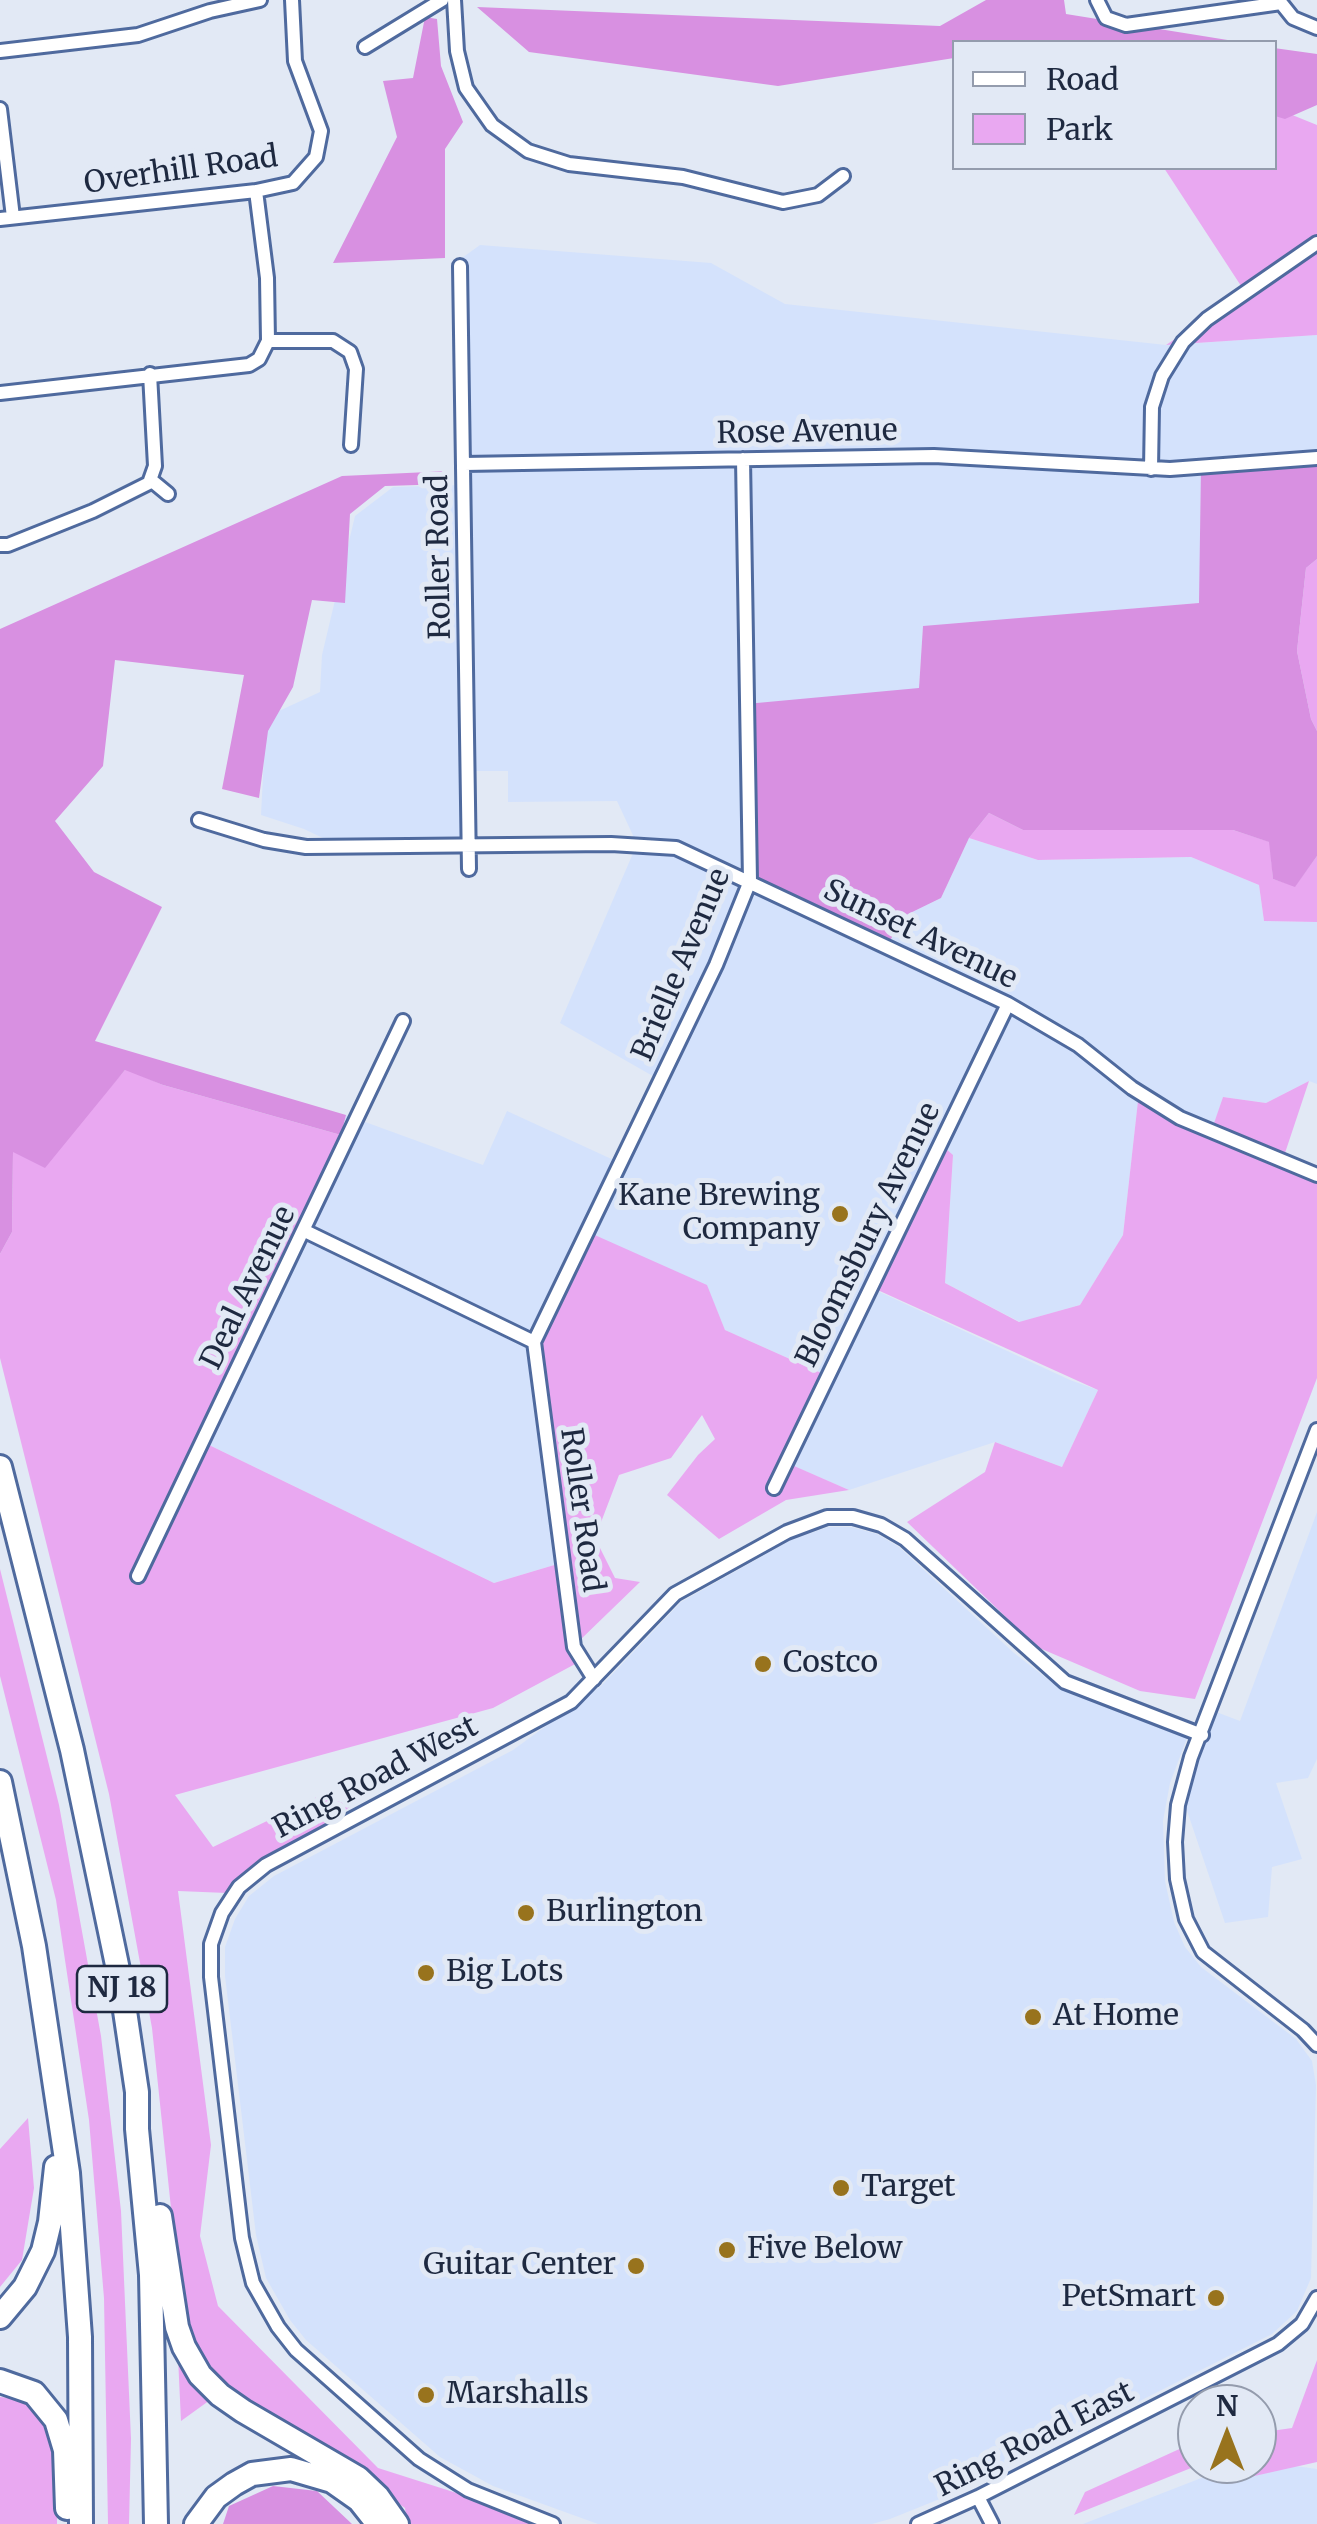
<!DOCTYPE html>
<style>
body{margin:0}
#map{position:relative;width:1317px;height:2524px;overflow:hidden;background:#e2e9f5;font-family:Merriweather,serif}
canvas{display:block}
.legend{position:absolute;left:952px;top:40px;width:325px;height:130px;box-sizing:border-box;background:#e2e9f5;border:2px solid #949cad;margin:0;padding:12px 18px;list-style:none;font-size:30px;color:#1e2940}
.legend li{display:flex;align-items:center;gap:20px;height:50px}
.legend b{width:50px;border:2px solid #949cad}
.north{position:absolute;left:1177px;top:2384px;width:100px;height:100px;box-sizing:border-box;background:#e2e9f5;border:2px solid #949cad;border-radius:50%;rotate:0deg;font-size:28px;font-weight:700;line-height:40px;text-align:center;color:#1e2940}
.north::after{content:'';display:block;margin:auto;width:35px;height:45px;background:#98731d;clip-path:polygon(50% 0,100% 100%,50% 72%,0 100%)}
</style>
<div id="map">
<canvas width="1317" height="2524"></canvas>
<ul class="legend">
<li><b style="height:12px;background:#fff"></b>Road</li>
<li><b style="height:28px;background:#e9a8f1"></b>Park</li>
</ul>
<div class="north">N</div>
</div>
<script>
const ctx = document.querySelector('canvas').getContext('2d');
ctx.lineJoin = 'round';
function fillPath(path, color) { ctx.fillStyle = color; ctx.fill(path, 'evenodd'); }
const poly = rows => new Path2D(rows.map(r => 'M' + r).join(''));
function stroke(path, color, width, dash) { ctx.strokeStyle = color; ctx.lineWidth = width; ctx.lineCap = dash ? 'butt' : 'round'; ctx.setLineDash(dash || []); ctx.stroke(path); }
function drawText(font, color, halo, rows, align = 'center') {
  ctx.font = font + ' Merriweather,serif'; ctx.lineWidth = 10; ctx.setLineDash([]); ctx.textBaseline = 'middle'; ctx.strokeStyle = halo; ctx.fillStyle = color; for (const [text, x, y, turn = 0] of rows) {
    ctx.save(); ctx.translate(x, y); ctx.rotate((+turn || 0) * Math.PI / 180); ctx.textAlign = isNaN(turn) ? turn : align; if (halo) ctx.strokeText(text, 0, 0); ctx.fillText(text, 0, 0); ctx.restore();
  }
}
fillPath(poly([
 [480,245,711,263,785,304,1166,345,1317,335,1317,458,1201,467,1200,603,923,627,919,688,888,945,902,917,941,898,969,838,1038,860,1191,857,1259,885,1264,921,1317,922,1317,1084,1309,1081,1266,1103,1223,1097,1212,1133,1139,1093,1123,1235,1080,1305,1020,1322,945,1283,953,1155,871,1288,1070,1380,1098,1390,1062,1467,995,1442,849,1490,784,1462,828,1376,725,1330,706,1285,561,1563,494,1583,209,1445,341,1135,346,1115,483,1165,507,1111,618,1162,658,1079,560,1023,637,844,617,801,508,802,508,771,468,771,471,846,346,849,304,829,261,815,266,717,320,692,322,655,355,516,393,487,461,485,455,263],
 [1317,1512,1317,1759,1308,1778,1276,1783,1302,1859,1272,1867,1268,1917,1225,1923,1181,1793,1211,1710,1240,1721],
 [828,1527,851,1527,877,1534,899,1547,1014,1653,1059,1688,1187,1738,1170,1783,1163,1821,1165,1881,1174,1922,1185,1947,1201,1967,1296,2039,1312,2061,1316,2085,1311,2278,1297,2311,1272,2334,972,2486,890,2519,872,2524,598,2524,493,2486,440,2457,306,2340,290,2320,266,2278,256,2235,225,1976,225,1947,235,1919,249,1896,274,1876,513,1750,601,1686,681,1602,791,1540],
 [1273,2463,1317,2469,1317,2524,1083,2524,1209,2475]
]), '#d4e2fc');
fillPath(poly([
 [1275,108,1317,125,1317,335,1166,345,1245,292,1164,168,1274,168],
 [1317,559,1317,731,1311,719,1297,651,1306,568],
 [989,813,1023,830,1233,830,1270,842,1273,879,1295,886,1317,856,1317,922,1264,921,1259,885,1191,857,1038,860,969,838],
 [126,1069,163,1085,341,1135,209,1445,494,1583,561,1563,537,1353,588,1232,707,1285,725,1330,828,1376,785,1462,849,1490,786,1500,719,1539,667,1495,698,1455,715,1439,702,1415,671,1458,619,1475,595,1538,615,1578,640,1582,577,1643,577,1663,493,1708,175,1795,213,1847,321,1795,351,1806,239,1887,227,1893,178,1891,211,2145,200,2236,218,2306,378,2468,554,2524,407,2524,405,2508,228,2387,181,2421,171,2208,152,2028,109,1794,0,1358,0,1254,12,1232,13,1151,89,1111],
 [1309,1081,1283,1159,1317,1181,1317,1378,1195,1699,1140,1691,1037,1647,907,1522,985,1472,995,1442,1062,1467,1098,1390,871,1287,939,1143,953,1155,945,1283,1019,1322,1080,1305,1123,1235,1139,1092,1211,1132,1223,1097,1266,1103],
 [0,1569,59,1805,101,2036,121,2211,131,2439,129,2524,108,2524,104,2298,89,2120,56,1900,0,1676],
 [28,2118,34,2188,22,2260,0,2287,0,2149],
 [1317,2360,1317,2462,1250,2477,1216,2464,1257,2464,1257,2433,1292,2428],
 [0,2397,21,2399,49,2429,57,2470,57,2524,0,2524],
 [1197,2441,1197,2464,1201,2464,1074,2515,1085,2492]
]), '#e9a8f1');
fillPath(poly([
 [986,0,1064,0,1066,14,1240,42,954,42,954,58,778,86,529,52,477,7,940,26],
 [425,17,437,19,441,66,463,122,445,149,445,258,333,263,397,137,383,81,413,78],
 [1274,48,1317,54,1317,105,1285,119,1275,116],
 [1317,458,1317,559,1306,568,1297,651,1311,719,1317,731,1317,856,1295,887,1273,879,1269,842,1233,830,1023,830,989,813,969,838,941,898,902,917,888,945,755,883,746,704,919,688,923,626,1199,603,1201,466],
 [450,471,450,484,385,486,350,514,345,603,312,600,293,687,268,731,259,798,222,789,244,675,115,660,103,766,55,821,94,872,162,907,95,1041,346,1115,341,1135,163,1085,125,1070,45,1168,13,1152,12,1232,0,1254,0,629,342,476],
 [273,2486,317,2491,352,2524,223,2524,229,2506]
]), '#d890e1');
const minor = poly([
 [454,0,457,51,466,88,492,125,528,151,569,164,683,177,783,202,818,195,843,176],
 [1097,0,1106,18,1126,25,1281,3,1293,18,1317,28],
 [365,47,442,0],
 [0,51,138,35,210,11,260,0],
 [0,109,13,217],
 [0,219,256,191,293,183,316,157,321,131,295,61,292,0],
 [460,266,469,869],
 [268,341,333,341,350,352,356,369,351,445],
 [0,393,249,365,259,359,268,341,267,278,256,191],
 [464,464,934,456,1170,469,1317,458],
 [1151,469,1152,407,1162,376,1183,342,1207,319,1317,243],
 [151,480,168,494],
 [0,545,8,545,93,511,149,483,155,466,150,374],
 [199,820,264,840,306,847,611,844,676,848,1008,1004,1078,1045,1132,1088,1180,1118,1317,1175],
 [305,1231,534,1342],
 [534,1342,716,965,750,881,743,459],
 [534,1342,574,1647,594,1679],
 [1317,1430,1191,1757,1178,1805,1175,1842,1177,1879,1186,1919,1203,1952,1303,2030,1317,2045],
 [774,1488,1008,1004],
 [138,1576,403,1021],
 [978,2497,992,2524],
 [553,2524,468,2490,419,2459,296,2350,278,2327,253,2283,242,2238,211,1977,211,1944,222,1913,239,1887,266,1865,571,1702,675,1594,787,1532,827,1517,853,1517,881,1525,905,1539,1065,1682,1202,1735],
 [918,2524,978,2497,1278,2344,1302,2324,1317,2298]
]);
const motorway = poly([
 [0,1467,72,1750,121,1984,137,2092,137,2129,151,2275,156,2524],
 [0,1782,34,1946,68,2173,80,2337,81,2524],
 [160,2216,177,2327,184,2347,200,2375,220,2395,243,2411,358,2478,378,2497,397,2524],
 [0,2317,25,2287,43,2251,50,2222,56,2167],
 [0,2381,34,2393,56,2420,65,2450,67,2508],
 [196,2524,216,2497,234,2484,252,2474,291,2469,332,2481,359,2500,378,2524]
]);
stroke(minor, '#4f6a9e', 18);
stroke(motorway, '#4f6a9e', 28);
stroke(minor, '#fff', 12);
stroke(motorway, '#fff', 22);
for (const [x, y, r, color] of [
 [840,1214,10,"#98731d"],
 [763,1664,10,"#98731d"],
 [526,1913,10,"#98731d"],
 [426,1973,10,"#98731d"],
 [1033,2017,10,"#98731d"],
 [841,2188,10,"#98731d"],
 [727,2250,10,"#98731d"],
 [636,2266,10,"#98731d"],
 [1216,2298,10,"#98731d"],
 [426,2395,10,"#98731d"]
]) { const dot = new Path2D(); dot.arc(x, y, r, 0, 2 * Math.PI); ctx.fillStyle = color; ctx.fill(dot); stroke(dot, '#e2e9f5', 4); }
for (const [x, y, w] of [
 [122,1989,90]
]) { const box = new Path2D(); box.roundRect(x - w / 2, y - 23, w, 46, 8); ctx.fillStyle = '#e2e9f5'; ctx.fill(box); stroke(box, '#1e2940', 2.5); }
drawText('bold 28px', '#1e2940', null, [
 ["NJ 18",122,1989]
]);
drawText('30px', '#1e2940', '#e2e9f5', [
 ["Overhill Road",181,171,-8],
 ["Rose Avenue",807,433,-1],
 ["Roller Road",440,557,-91],
 ["Sunset Avenue",920,935,26],
 ["Brielle Avenue",682,965,-67],
 ["Bloomsbury Avenue",869,1235,-64],
 ["Deal Avenue",249,1288,-64],
 ["Roller Road",581,1510,82],
 ["Ring Road West",376,1778,-28],
 ["Ring Road East",1035,2440,-27]
]);
drawText('30px', '#1e2940', '#e2e9f5', [
 ["Kane Brewing",820,1197,"right"],
 ["Company",820,1231,"right"],
 ["Costco",783,1664],
 ["Burlington",546,1913],
 ["Big Lots",446,1973],
 ["At Home",1053,2017],
 ["Target",861,2188],
 ["Five Below",747,2250],
 ["Guitar Center",616,2266,"right"],
 ["PetSmart",1196,2298,"right"],
 ["Marshalls",446,2395]
], 'left');
</script>
